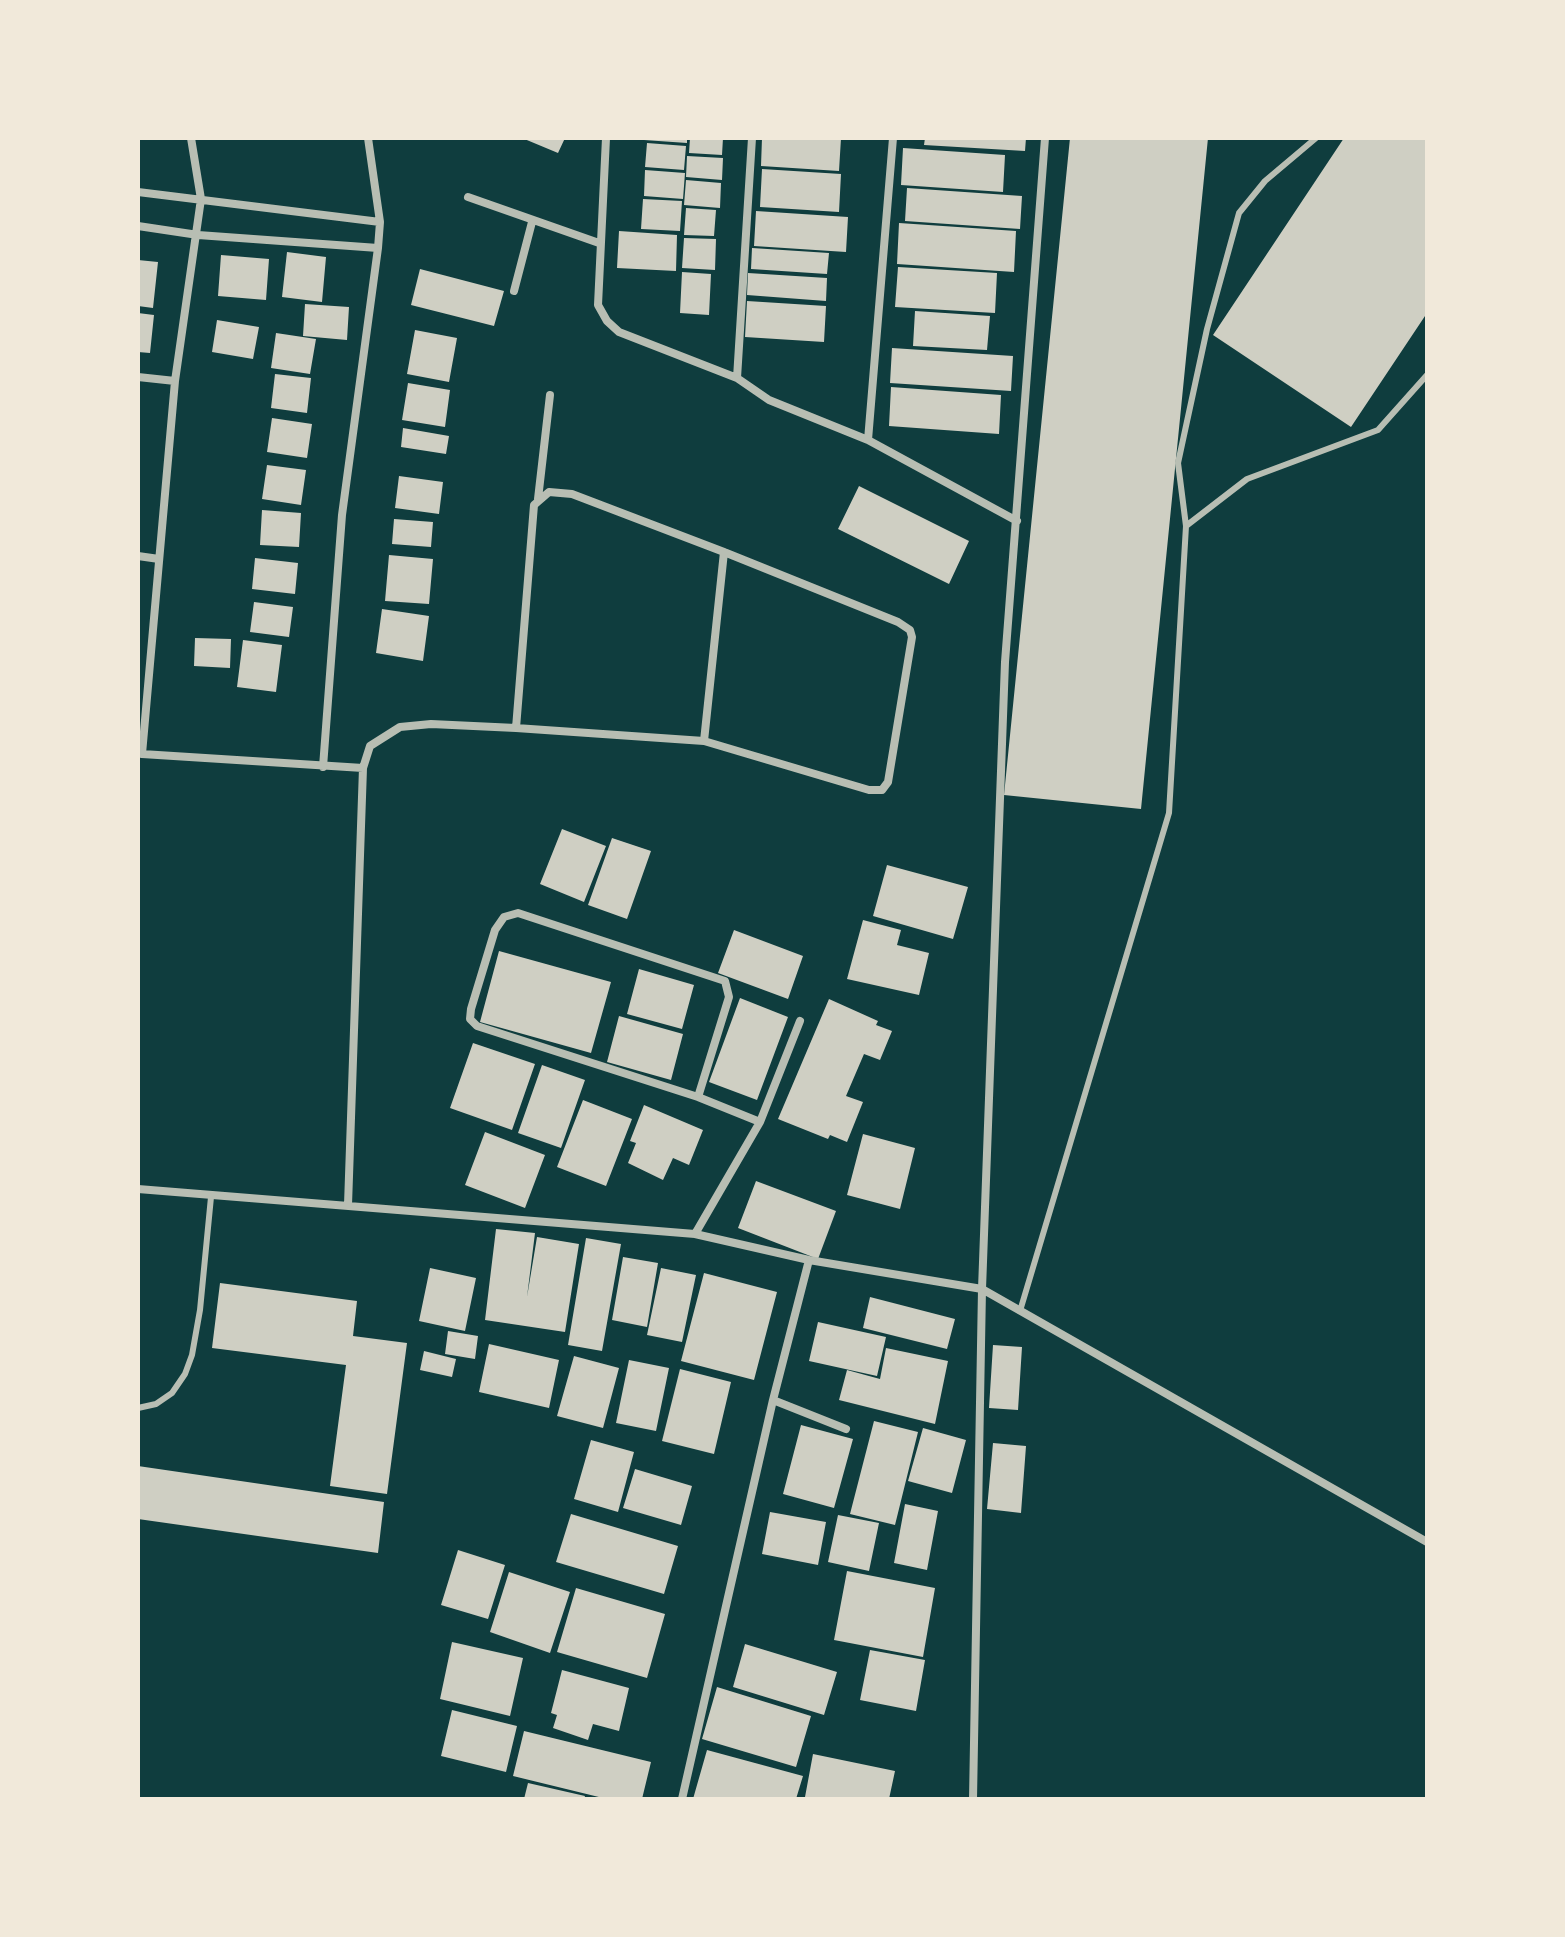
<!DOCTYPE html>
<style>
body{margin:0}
#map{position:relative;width:1565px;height:1937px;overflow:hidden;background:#0f3d3e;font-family:"Roboto Serif",serif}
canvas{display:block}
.frame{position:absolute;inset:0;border:140px solid #f1e9da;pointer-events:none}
</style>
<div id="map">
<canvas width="1565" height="1937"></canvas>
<div class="frame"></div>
</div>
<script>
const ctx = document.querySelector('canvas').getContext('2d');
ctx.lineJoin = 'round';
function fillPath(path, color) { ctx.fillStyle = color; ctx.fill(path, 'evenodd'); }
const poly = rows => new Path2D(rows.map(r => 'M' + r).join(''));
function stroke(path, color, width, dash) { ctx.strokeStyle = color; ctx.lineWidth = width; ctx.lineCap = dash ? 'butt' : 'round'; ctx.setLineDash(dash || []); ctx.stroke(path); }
fillPath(poly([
 [522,138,565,138,558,153],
 [645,138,687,138,687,143,644,140],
 [690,138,723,138,722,155,689,153],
 [762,138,841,138,839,171,761,166],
 [925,138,1026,138,1025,151,924,145],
 [1070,138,1208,138,1141,809,1004,795],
 [1344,138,1427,138,1427,313,1351,427,1213,335],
 [647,143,686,146,684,170,645,167],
 [903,148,1005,155,1003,192,901,185],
 [687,156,723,158,722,180,686,177],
 [762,169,841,174,839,212,760,207],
 [645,170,685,173,683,199,644,196],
 [686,180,721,183,720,208,684,205],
 [907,188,1022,196,1020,229,905,221],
 [643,199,682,201,680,231,641,229],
 [686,208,716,210,714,236,684,235],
 [756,211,848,217,846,252,754,246],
 [899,223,1016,231,1014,272,897,264],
 [619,231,677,235,676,271,617,268],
 [684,238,716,239,715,270,682,268],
 [752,248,829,253,827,274,751,269],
 [287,252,326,257,322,302,282,297],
 [221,255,269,259,266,300,218,296],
 [138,260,158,262,153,308,138,306],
 [898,267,997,273,995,313,895,307],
 [420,269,504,291,494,326,411,305],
 [682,272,711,274,709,315,680,313],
 [748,273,827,278,826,301,747,295],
 [747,301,826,306,824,342,745,337],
 [305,304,349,307,347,340,303,336],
 [915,311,990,316,987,350,913,346],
 [138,313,154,315,150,353,138,352],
 [217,320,259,327,253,359,212,352],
 [415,330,457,338,449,382,407,374],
 [276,333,316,339,310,374,271,368],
 [892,348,1013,356,1011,391,890,383],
 [275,374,311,378,307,413,271,408],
 [408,383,450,390,445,427,402,420],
 [891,387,1001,395,999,434,889,426],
 [272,418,312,424,307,458,267,452],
 [403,428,449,436,446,454,401,447],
 [267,465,306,470,301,505,262,499],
 [399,476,443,482,439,514,395,508],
 [859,486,969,541,949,584,838,529],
 [262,510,301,513,299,547,260,545],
 [394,519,433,522,431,547,392,544],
 [389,555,433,559,429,604,385,601],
 [255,558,298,563,295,594,252,589],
 [254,602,293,607,289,637,250,632],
 [382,609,429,616,423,661,376,653],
 [195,638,231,639,230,668,194,666],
 [243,640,282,645,276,692,237,687],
 [562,829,606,846,584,902,540,884],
 [612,838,651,851,627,919,588,905],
 [887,865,968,887,953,939,873,916],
 [863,920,901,930,897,945,929,953,919,995,847,979],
 [734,930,803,956,788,999,718,973],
 [499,951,611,982,591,1053,480,1022],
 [639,969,694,985,682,1029,627,1014],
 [740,998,788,1017,757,1100,709,1082],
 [829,999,878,1021,876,1025,892,1031,880,1060,864,1054,846,1096,863,1102,847,1142,830,1135,828,1139,778,1119],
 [619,1016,683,1034,671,1080,607,1062],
 [473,1043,535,1064,512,1130,450,1108],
 [542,1065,585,1080,561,1148,518,1133],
 [583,1100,632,1119,606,1186,557,1167],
 [644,1105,703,1130,689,1165,673,1158,663,1180,628,1163,636,1143,630,1141],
 [485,1132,545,1155,525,1208,465,1185],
 [863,1134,915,1148,900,1209,847,1195],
 [756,1181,836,1211,818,1259,738,1228],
 [496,1229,535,1233,527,1297,537,1237,579,1244,565,1332,485,1320],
 [586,1238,621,1244,602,1351,568,1345],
 [623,1257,658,1263,647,1327,612,1320],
 [430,1268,476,1278,465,1331,419,1321],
 [661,1268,696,1275,682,1342,647,1335],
 [704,1273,777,1292,754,1380,681,1361],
 [220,1283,357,1301,353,1336,407,1343,387,1494,330,1486,346,1365,212,1348],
 [870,1297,955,1319,947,1349,863,1328],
 [818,1322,886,1337,877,1376,809,1361],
 [448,1331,478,1336,475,1359,445,1354],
 [489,1344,559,1360,549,1408,479,1392],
 [993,1345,1022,1347,1018,1410,989,1408],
 [886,1348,948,1361,935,1424,839,1400,847,1370,880,1379],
 [424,1351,456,1359,452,1377,420,1370],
 [574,1356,619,1368,603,1428,557,1416],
 [629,1360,669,1368,656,1431,616,1423],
 [680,1369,731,1382,714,1454,662,1441],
 [874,1421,918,1432,895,1525,850,1514],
 [801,1425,853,1439,834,1508,783,1494],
 [923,1428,966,1440,952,1493,908,1481],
 [591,1440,634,1452,618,1512,574,1499],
 [993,1443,1026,1446,1021,1513,987,1509],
 [138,1466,384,1502,378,1553,138,1519],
 [635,1469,692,1486,681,1525,623,1508],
 [905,1504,938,1511,927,1570,894,1563],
 [770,1512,826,1522,818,1565,762,1554],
 [571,1514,678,1546,664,1594,556,1562],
 [838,1515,879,1523,869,1571,828,1562],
 [458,1550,505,1565,488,1619,441,1605],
 [847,1571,935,1588,923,1657,834,1640],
 [509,1572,570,1592,550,1653,490,1632],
 [576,1588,665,1614,647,1678,557,1652],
 [452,1642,523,1658,510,1716,440,1699],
 [745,1644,837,1672,824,1715,733,1687],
 [870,1650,925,1660,916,1711,860,1700],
 [562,1670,629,1688,619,1731,593,1724,588,1740,553,1728,557,1715,551,1713],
 [717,1687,811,1716,796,1767,702,1739],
 [452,1710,517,1726,506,1772,441,1756],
 [524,1731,651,1762,642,1799,607,1799,513,1776],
 [707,1750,803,1776,796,1799,693,1799],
 [813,1754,895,1771,889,1799,805,1797],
 [528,1783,585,1796,584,1799,524,1799]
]), '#cfcfc3');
stroke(poly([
 [1186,526,1178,463,1207,329,1239,213,1265,181,1316,138],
 [1020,1311,1169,813,1186,526,1247,479,1378,430,1427,375],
 [138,1408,156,1404,172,1393,185,1374,192,1355,200,1310,211,1197]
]), '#b8beb3', 6);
stroke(poly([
 [191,138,201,199,175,381,142,754,363,768,370,746,400,727,431,724,516,728,704,741,869,790,882,790,888,782,912,637,910,630,898,622,724,552,572,494,549,492,534,505,516,728],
 [606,138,598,305,607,321,619,332,737,378],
 [752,138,737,378,769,400,868,440,893,138],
 [138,192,380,222],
 [468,197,599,243],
 [138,226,198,235,378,248],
 [514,291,532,222],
 [138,377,175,381],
 [868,440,1017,521],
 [538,499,550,395],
 [138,556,159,559],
 [704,741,724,552],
 [323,767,342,515,378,248,380,222,368,138],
 [698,1097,729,997,725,981,518,913,504,917,495,930,471,1009,470,1019,477,1026,698,1097,760,1122],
 [138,1189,695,1234,809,1260,982,1289,1427,1542],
 [348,1205,363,768],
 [695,1234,760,1122,800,1021],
 [773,1400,846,1429],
 [682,1799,773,1400,809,1260],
 [973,1799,982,1289,1005,662,1045,138]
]), '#b8beb3', 8);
</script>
